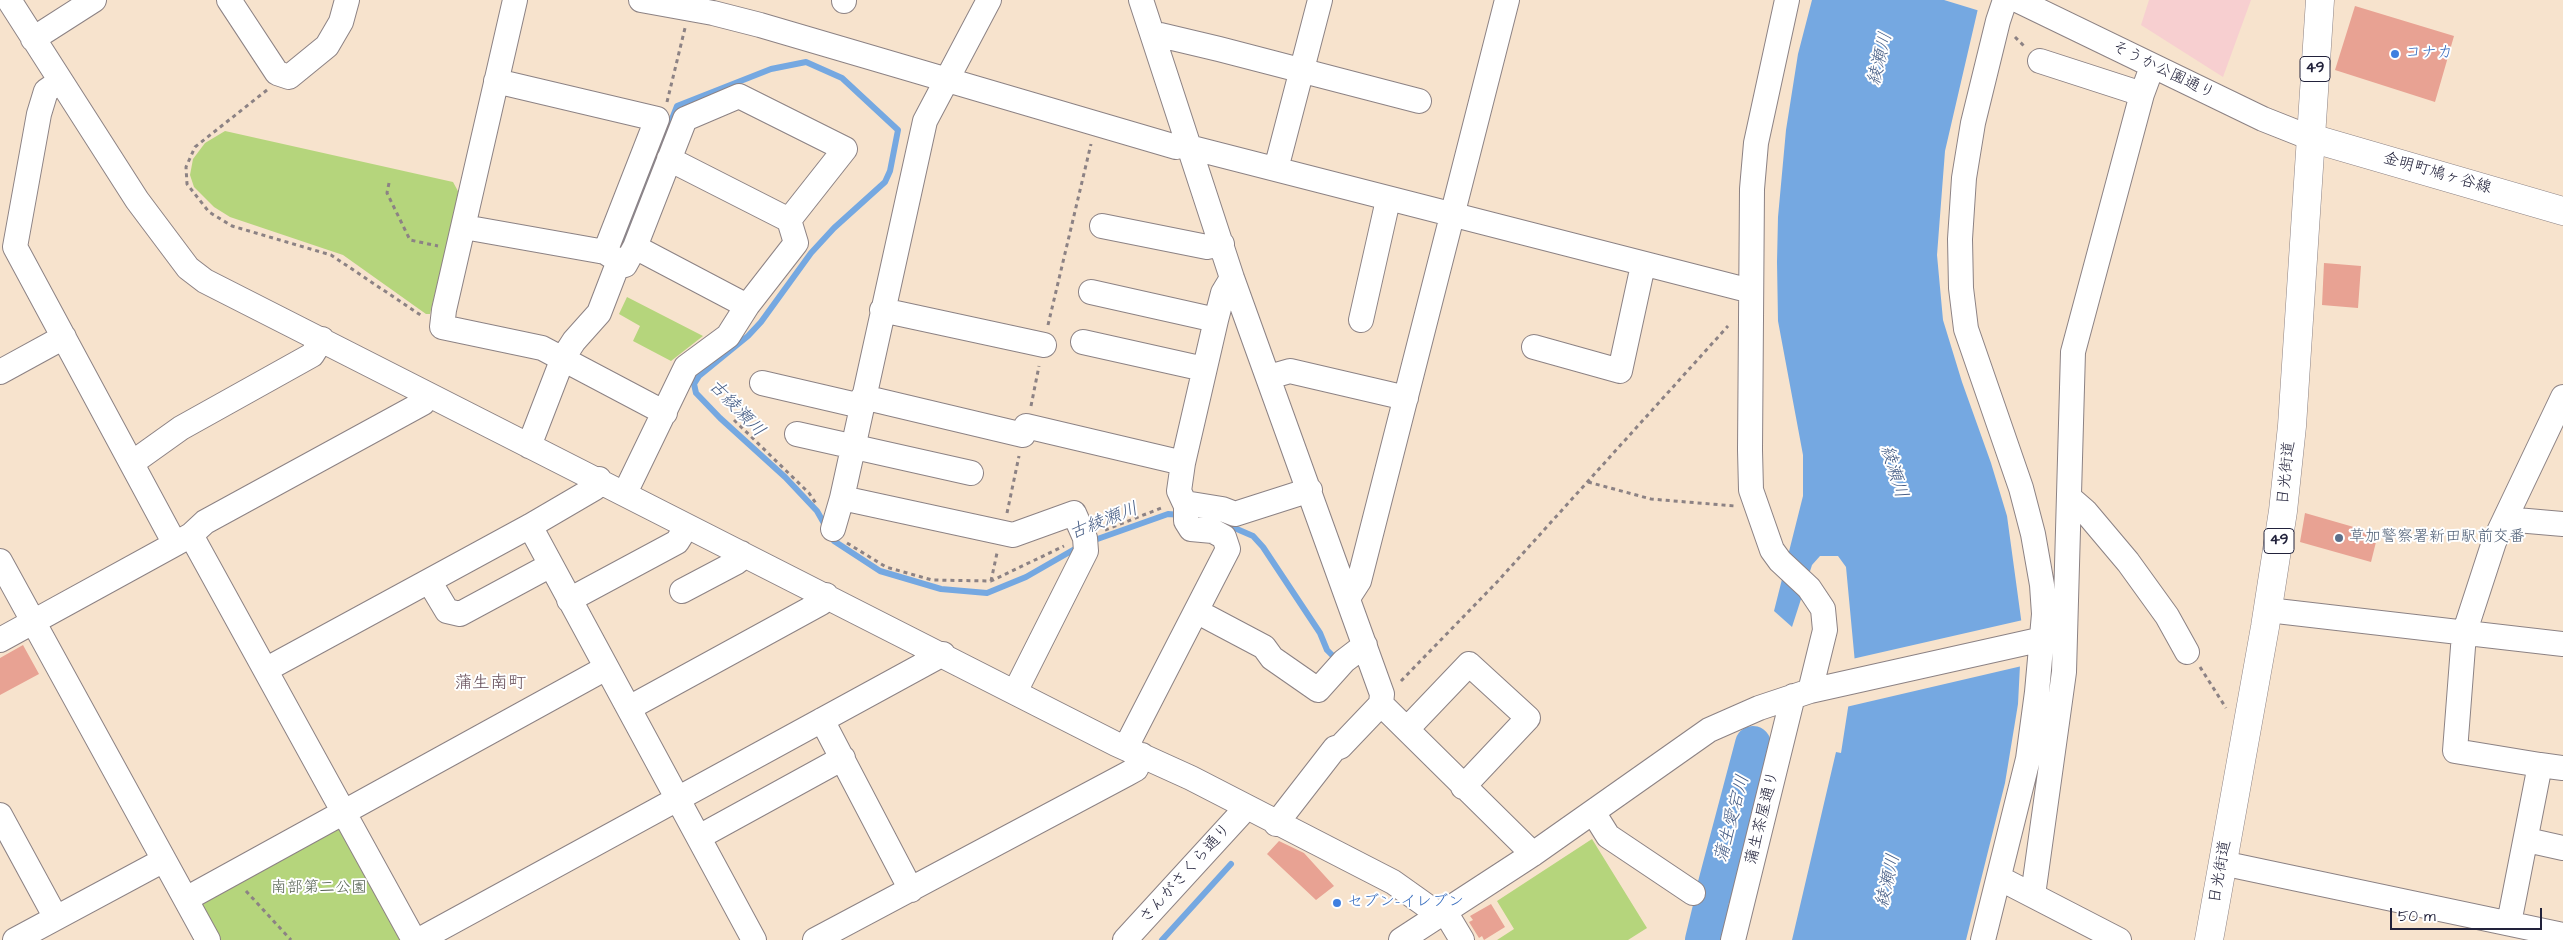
<!DOCTYPE html>
<meta charset="utf-8">
<style>
body{margin:0}
#map{position:relative;width:2563px;height:940px;overflow:hidden;background:#f7e3cd;font-family:"Architects Daughter",sans-serif}
canvas{display:block}
.scale{position:absolute;left:2390px;top:908px;width:152px;height:22px;box-sizing:border-box;border:2px solid #22223b;border-top:0;padding-left:6px;font-size:15px;line-height:18px;white-space:nowrap;color:#22223b;-webkit-text-stroke:4px #fff;paint-order:stroke}
</style>
<div id="map">
<canvas width="2563" height="940"></canvas>
<div class="scale">50 m</div>
</div>
<script>
const ctx = document.querySelector('canvas').getContext('2d');
ctx.lineJoin = 'round';
function fillPath(path, color) { ctx.fillStyle = color; ctx.fill(path, 'evenodd'); }
const poly = rows => new Path2D(rows.map(r => 'M' + r).join(''));
function stroke(path, color, width, dash) { ctx.strokeStyle = color; ctx.lineWidth = width; ctx.lineCap = dash ? 'butt' : 'round'; ctx.setLineDash(dash || []); ctx.stroke(path); }
function drawText(font, color, halo, rows, align = 'center') {
  ctx.font = font + ' "Architects Daughter","Klee One",sans-serif'; ctx.lineWidth = 4; ctx.setLineDash([]); ctx.textBaseline = 'middle'; ctx.strokeStyle = halo; ctx.fillStyle = color; for (const [text, x, y, turn = 0] of rows) {
    ctx.save(); ctx.translate(x, y); ctx.rotate((+turn || 0) * Math.PI / 180); ctx.textAlign = isNaN(turn) ? turn : align; if (halo) ctx.strokeText(text, 0, 0); ctx.fillText(text, 0, 0); ctx.restore();
  }
}
fillPath(poly([
 [2149,0,2251,0,2223,77,2141,25]
]), '#f7cfd0');
fillPath(poly([
 [225,131,453,182,459,193,430,314,426,314,343,255,230,217,214,207,194,187,190,175,193,159,205,143],
 [627,297,703,336,671,361,633,341,640,326,619,314],
 [340,821,402,940,217,940,196,902],
 [1592,839,1647,928,1628,940,1497,940,1514,929,1497,901]
]), '#b5d57c');
fillPath(poly([
 [1812,0,1980,0,1945,151,1937,255,1943,320,1962,382,1991,463,2007,516,2022,626,2018,704,2005,783,1966,940,1792,940,1836,752,1841,753,1855,663,1846,567,1838,556,1820,556,1812,565,1792,627,1774,611,1803,496,1803,455,1778,321,1777,262,1778,217,1786,130,1798,54]
]), '#75a8e1');
fillPath(poly([
 [1944,0,1983,0,1980,11],
 [2023,620,2022,666,1846,707,1852,659]
]), '#f7e3cd');
stroke(poly([
 [619,253,677,106,771,69,806,62,842,78,898,130,890,171,885,182,834,228,811,253,761,322,748,336,699,376,694,384,696,393,720,418,785,477,817,511,834,541,880,571,941,589,987,593,1026,577,1080,546],
 [1216,520,1253,536,1263,547,1320,633,1327,650,1334,657],
 [1089,542,1168,514,1181,515],
 [1162,940,1231,864]
]), '#75a8e1', 6);
stroke(poly([
 [1713,895,1753,744],
 [1703,940,1711,907]
]), '#75a8e1', 36);
fillPath(poly([
 [2355,6,2454,36,2435,102,2335,70],
 [2324,263,2361,266,2358,308,2322,305],
 [2305,513,2378,534,2371,562,2300,542],
 [23,645,39,674,0,695,0,658],
 [1279,841,1304,853,1334,886,1316,900,1267,854],
 [1491,904,1505,927,1484,940,1482,936,1479,938,1469,922,1473,920,1470,916]
]), '#e8a293');
const minor = poly([
 [9,0,137,200,188,268,205,281,1116,744,1191,778,1393,882,1438,914],
 [229,0,277,73,289,77,327,46,341,22,347,0],
 [515,0,444,310,442,327,542,348,665,413],
 [641,0,713,13,760,25,1176,147,1188,144],
 [1141,0,1232,278,1382,694,1381,704,1533,854],
 [1787,0,1756,143,1752,189,1750,450,1751,490,1772,550,1780,561,1809,588,1823,609,1825,630,1810,691],
 [2017,0,2263,119,2311,138],
 [844,1,844,0],
 [33,39,94,0],
 [1154,39,1160,35,1219,49,1419,101],
 [2040,61,2142,94],
 [496,81,657,119,605,252,625,265,635,247,685,119,739,96,845,149,789,220],
 [59,82,46,91,39,114,15,247,175,544],
 [1189,147,1751,291],
 [1276,169,1320,0],
 [1102,226,1207,247,1222,244],
 [464,227,605,252],
 [635,247,747,306],
 [1091,292,1216,320],
 [882,310,1044,345],
 [1361,320,1388,200],
 [1083,342,1204,369],
 [1534,347,1620,371,1643,265],
 [0,372,64,337],
 [1269,377,1290,371,1406,398],
 [762,383,861,406],
 [863,397,1023,435],
 [1026,426,1183,463],
 [797,434,971,473],
 [529,446,563,358,574,341,599,313,619,261],
 [132,463,181,428,312,355,322,339],
 [625,493,686,367,728,336,747,306,796,243,789,220,669,159],
 [842,498,1013,535,1074,513,1085,538,1086,551,1015,692],
 [2070,498,2085,511,2128,562,2167,616,2187,652],
 [1185,503,1222,509,1235,514,1310,490],
 [2505,519,2563,524],
 [530,526,754,940],
 [833,529,842,498,925,121,989,0],
 [191,535,414,940],
 [0,561,208,940],
 [429,581,447,611,460,614,551,565],
 [682,591,737,562,741,553],
 [1348,598,1359,581,1507,0],
 [569,600,677,542,687,526],
 [2268,610,2563,644],
 [1196,611,1264,647,1272,658,1318,690,1344,661,1365,645],
 [0,640,175,544,191,535,205,522,423,403,428,395],
 [267,669,530,526,595,488,599,479],
 [629,708,821,603,826,595],
 [822,720,911,890],
 [1407,729,1469,664,1528,718,1463,787],
 [1126,747,1228,549,1224,537,1213,531,1191,529,1186,521,1186,506,1179,491,1183,463,1216,320,1223,293,1232,278],
 [2540,765,2563,768],
 [1593,812,1608,836,1693,893],
 [0,815,56,918],
 [1276,824,1335,748,1340,747,1381,704],
 [699,837,843,758],
 [2527,840,2563,848],
 [2222,863,2563,935],
 [1999,878,2119,940],
 [2033,895,2064,672,2073,352,2142,94,2152,67],
 [186,899,606,668],
 [1444,910,1462,940],
 [2509,923,2540,765,2455,751,2464,634,2494,542,2563,397],
 [15,940,164,860],
 [419,940,943,654],
 [815,940,1127,774,1136,769,1142,755],
 [1125,940,1246,808],
 [1401,940,1533,854,1709,730,1759,708,1810,691,2043,639],
 [1733,940,1793,696],
 [1983,940,2028,759,2037,692,2044,614,2042,585,2033,534,2021,488,1966,329,1961,288,1960,239,1964,178,1973,123,1998,21,2005,0]
]);
const major = poly([
 [2311,138,2563,211],
 [2209,940,2265,627,2283,511,2292,426,2320,0]
]);
stroke(minor, '#8c8284', 26);
stroke(major, '#8c8284', 29);
stroke(poly([
 [2015,37,2025,47],
 [267,90,195,147,186,167,187,184,209,212,232,226,331,255,422,316],
 [667,102,685,28],
 [389,183,387,193,410,240,438,246],
 [1048,325,1091,144],
 [1031,406,1039,366],
 [734,420,809,493,817,505],
 [1588,482,1651,499,1735,506],
 [1007,513,1019,456],
 [1105,530,1164,507],
 [847,543,886,567,932,580,991,581,1064,546],
 [991,581,997,553],
 [2200,667,2226,708],
 [1401,681,1498,581,1728,326],
 [246,891,291,940]
]), '#8c8284', 3, [4, 4]);
stroke(minor, '#fff', 24);
stroke(major, '#fff', 28);
for (const [x, y, r, color] of [
 [2395,54,5,"#3f7fe0"],
 [2339,538,5,"#5c6f8a"],
 [1337,903,5,"#3f7fe0"]
]) { const dot = new Path2D(); dot.arc(x, y, r, 0, 2 * Math.PI); ctx.fillStyle = color; ctx.fill(dot); stroke(dot, '#fff', 2); }
for (const [x, y, w] of [
 [2315,69,30],
 [2279,541,30]
]) { const box = new Path2D(); box.roundRect(x - w / 2, y - 12.5, w, 25, 4); ctx.fillStyle = '#fff'; ctx.fill(box); stroke(box, '#22223b', 1); }
drawText('bold 15px', '#22223b', null, [
 ["49",2315,69],
 ["49",2279,541]
]);
drawText('16px', '#366cbe', '#fff', [
 ["コナカ",2405,54],
 ["セブン-イレブン",1347,903]
], 'left');
drawText('16px', '#22223b', '#fff', [
 ["そうか公園通り",2163,71,26],
 ["金明町鳩ヶ谷線",2437,174,16],
 ["日光街道",2287,473,-84],
 ["蒲生茶屋通り",1763,818,-76],
 ["日光街道",2221,872,-80],
 ["さんがさくら通り",1186,874,-48]
]);
drawText('16px', '#4e5e75', '#fff', [
 ["草加警察署新田駅前交番",2349,538]
], 'left');
drawText('16px', '#556152', '#fff', [
 ["南部第二公園",319,889]
]);
drawText('italic 18px', '#475e86', '#fff', [
 ["綾瀬川",1881,59,-76],
 ["古綾瀬川",736,409,46],
 ["綾瀬川",1893,472,73],
 ["古綾瀬川",1104,522,-21],
 ["蒲生愛宕川",1733,819,-75],
 ["綾瀬川",1889,881,-77]
]);
drawText('18px', '#674f5a', '#fff', [
 ["蒲生南町",490,684]
]);
</script>
